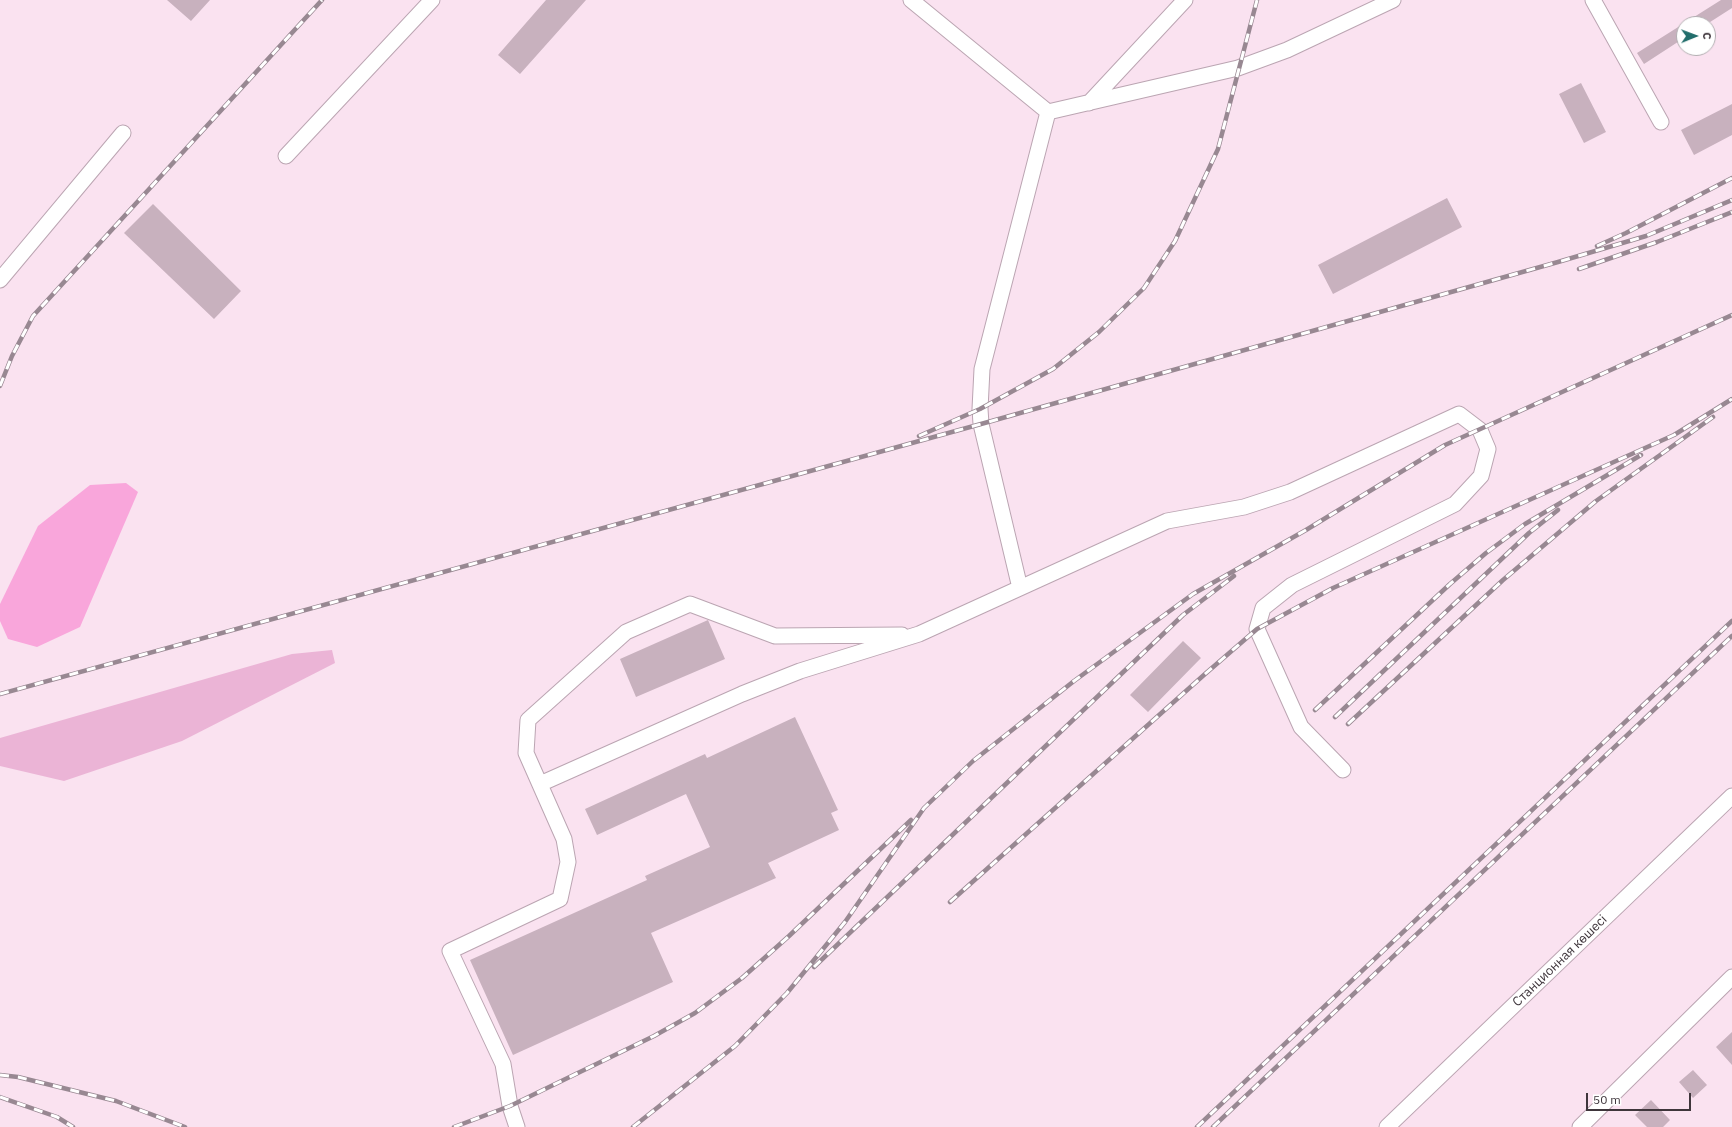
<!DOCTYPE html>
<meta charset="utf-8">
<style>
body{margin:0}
#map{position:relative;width:1732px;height:1127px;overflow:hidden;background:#fae2f0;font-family:"IBM Plex Sans",sans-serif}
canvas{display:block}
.north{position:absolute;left:1676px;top:16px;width:40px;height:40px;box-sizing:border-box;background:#fff;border:1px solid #b2aeb1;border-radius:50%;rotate:89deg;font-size:11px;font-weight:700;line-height:16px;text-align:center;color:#3e353b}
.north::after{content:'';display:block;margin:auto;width:14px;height:18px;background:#226d6b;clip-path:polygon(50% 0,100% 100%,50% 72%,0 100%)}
.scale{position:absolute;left:1586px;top:1093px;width:105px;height:18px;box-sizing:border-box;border:2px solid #3e353b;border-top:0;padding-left:5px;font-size:12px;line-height:14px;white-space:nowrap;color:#3e353b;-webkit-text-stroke:3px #fff;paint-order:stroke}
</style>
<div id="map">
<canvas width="1732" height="1127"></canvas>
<div class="north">С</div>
<div class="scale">50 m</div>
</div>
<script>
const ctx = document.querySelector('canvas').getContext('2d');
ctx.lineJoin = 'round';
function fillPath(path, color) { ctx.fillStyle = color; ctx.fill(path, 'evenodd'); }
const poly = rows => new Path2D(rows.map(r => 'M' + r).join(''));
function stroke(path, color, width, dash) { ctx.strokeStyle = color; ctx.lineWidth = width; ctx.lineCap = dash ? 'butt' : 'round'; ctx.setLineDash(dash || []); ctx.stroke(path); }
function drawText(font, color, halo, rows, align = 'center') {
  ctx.font = font + ' "IBM Plex Sans",sans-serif'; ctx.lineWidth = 3; ctx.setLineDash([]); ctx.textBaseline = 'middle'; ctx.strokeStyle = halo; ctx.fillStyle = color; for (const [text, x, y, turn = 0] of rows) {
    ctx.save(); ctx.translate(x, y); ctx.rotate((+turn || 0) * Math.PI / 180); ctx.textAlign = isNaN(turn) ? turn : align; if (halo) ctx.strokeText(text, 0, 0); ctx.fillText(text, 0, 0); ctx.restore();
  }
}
fillPath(poly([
 [332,650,335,663,182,741,64,781,0,766,0,738,292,654]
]), '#ebb4d6');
fillPath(poly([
 [126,483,138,492,80,627,37,647,8,639,0,621,0,604,38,526,90,485]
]), '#f9a6db');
fillPath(poly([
 [167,0,210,0,191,21],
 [546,0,586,0,520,74,498,55],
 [1721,0,1732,0,1732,8,1707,24,1684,24,1684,38,1644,64,1637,53],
 [1581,83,1606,132,1584,143,1559,94],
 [1732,104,1732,135,1694,155,1681,130],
 [1447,198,1462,227,1333,294,1318,265],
 [153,204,241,291,214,319,124,233],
 [708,620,725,659,636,697,620,659],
 [1183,641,1201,658,1148,712,1130,695],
 [795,717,838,810,831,813,839,830,768,863,776,878,651,933,673,982,513,1055,470,960,647,880,645,876,710,847,686,794,597,835,585,809,705,754,707,758],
 [1732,1032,1732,1065,1716,1047],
 [1693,1070,1707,1085,1693,1098,1679,1082],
 [1651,1100,1670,1120,1663,1127,1647,1127,1635,1115]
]), '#c8b1be');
const minor = poly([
 [911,0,1048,112,982,369,980,409,981,424,1020,588],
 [1593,0,1661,122],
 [1089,103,1185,0],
 [1048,112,1238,68,1287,50,1393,0],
 [286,156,432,0],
 [0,280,123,133],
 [540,784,742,694,800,671,919,634,1167,521,1244,507,1290,492,1459,414,1480,430,1488,449,1481,476,1455,504,1292,585,1263,608,1257,629,1301,727,1343,770],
 [517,1127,510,1106,503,1064,450,951,560,899,568,862,564,839,526,753,528,720,626,632,690,604,775,636,902,635],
 [1387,1127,1732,796],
 [1580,1127,1732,977]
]);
stroke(minor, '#bba5b2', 17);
stroke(minor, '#fff', 15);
const rail = poly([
 [1597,246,1626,233,1732,178],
 [1579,269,1657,242,1732,212],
 [0,386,12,356,33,316,322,0],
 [919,436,980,409,1053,369,1099,332,1144,288,1175,241,1218,149,1257,0],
 [0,694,981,424,1558,262,1646,236,1732,200],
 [1315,710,1450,584,1486,553,1525,524,1641,455],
 [1335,717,1529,533,1558,510],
 [1348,724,1503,580,1596,501,1713,417],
 [950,902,1205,674,1257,629,1333,588,1674,435,1732,399],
 [814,967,1183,615,1234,576],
 [0,1075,18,1077,116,1101,185,1127],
 [0,1097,57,1117,73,1127],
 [454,1127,510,1106,654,1036,695,1013,742,978,789,936,911,820],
 [633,1127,735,1046,787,993,845,922,924,808,973,761,1074,681,1193,594,1306,530,1445,445,1732,315],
 [1197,1127,1732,621],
 [1213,1127,1732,636]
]);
stroke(rail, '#988892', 4.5);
stroke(rail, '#fff', 3, [9]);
drawText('13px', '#3e353b', '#fff', [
 ["Станционная көшесі",1560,961,-44]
]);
</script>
